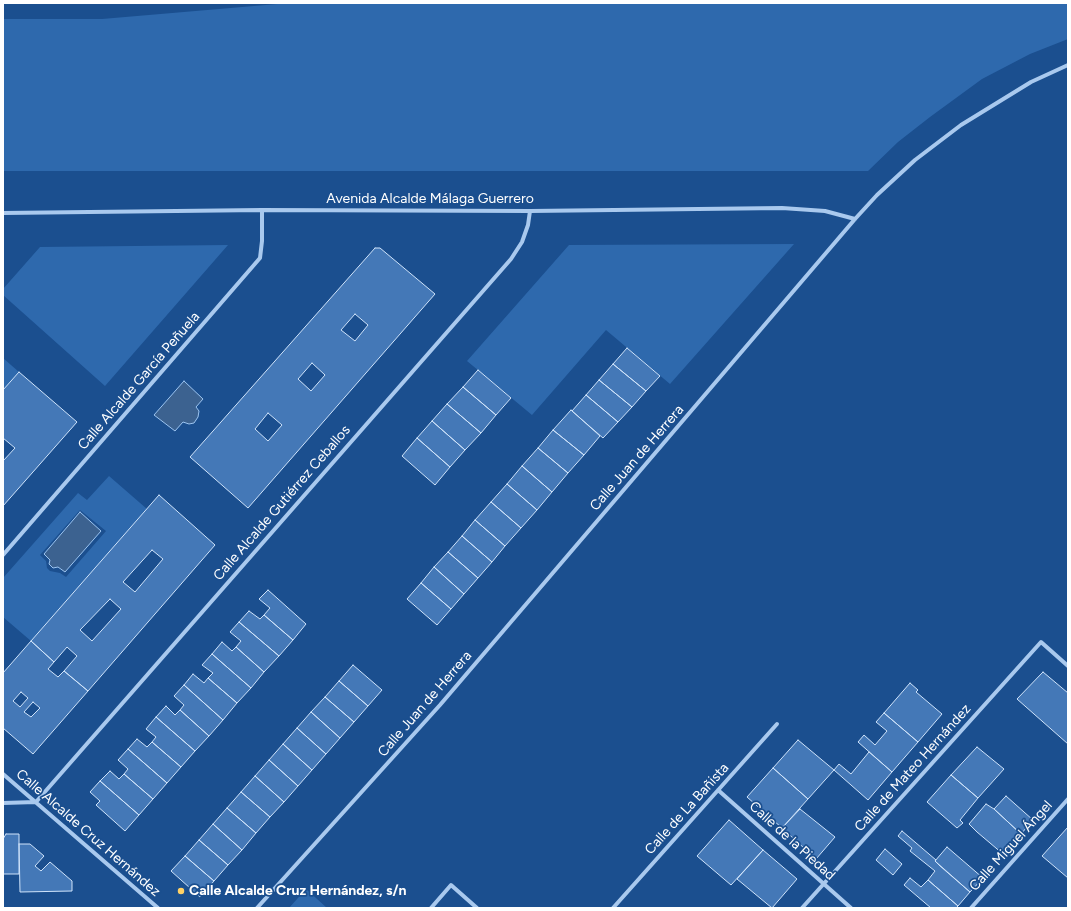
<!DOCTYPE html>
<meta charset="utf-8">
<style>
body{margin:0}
#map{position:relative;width:1071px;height:911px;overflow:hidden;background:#1b4f8f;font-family:Figtree,sans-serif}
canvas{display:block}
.frame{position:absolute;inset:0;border:4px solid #fff;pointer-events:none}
</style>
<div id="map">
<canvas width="1071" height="911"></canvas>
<div class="frame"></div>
</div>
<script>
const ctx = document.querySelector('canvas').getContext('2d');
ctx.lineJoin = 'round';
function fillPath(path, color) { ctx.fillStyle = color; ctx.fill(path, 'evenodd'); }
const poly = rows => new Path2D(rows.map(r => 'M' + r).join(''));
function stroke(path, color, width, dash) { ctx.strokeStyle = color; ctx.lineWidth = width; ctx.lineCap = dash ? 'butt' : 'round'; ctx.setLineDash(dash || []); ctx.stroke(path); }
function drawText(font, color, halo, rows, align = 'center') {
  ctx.font = font + ' Figtree,sans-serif'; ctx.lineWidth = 3.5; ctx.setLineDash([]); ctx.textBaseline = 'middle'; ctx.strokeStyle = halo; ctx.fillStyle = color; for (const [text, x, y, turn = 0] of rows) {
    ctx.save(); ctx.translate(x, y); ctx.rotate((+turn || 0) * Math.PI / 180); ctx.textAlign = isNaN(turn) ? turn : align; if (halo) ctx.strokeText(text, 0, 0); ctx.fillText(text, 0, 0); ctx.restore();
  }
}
fillPath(poly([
 [289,3,1068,3,1068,39,1030,54,982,79,930,117,898,142,868,171,3,171,3,19,102,19],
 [794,244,670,384,606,330,532,415,467,361,569,245],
 [228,245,105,386,3,295,3,289,40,247],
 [3,358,19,372,3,390],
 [109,476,147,509,31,641,3,617,3,578,78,493,87,500],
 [80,510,106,531,66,577,60,573,50,571,47,568,46,561,40,555],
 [306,889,327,908,289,908]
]), '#2e69ad');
const water = poly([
 [184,381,203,399,196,407,199,411,198,417,194,423,189,424,183,422,175,431,154,415,184,381],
 [80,512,101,531,65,572,58,567,53,568,49,564,50,560,44,554,80,512]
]);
fillPath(water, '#3c6290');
stroke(water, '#9cc4f0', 1);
const building = poly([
 [375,248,380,248,435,294,248,508,190,457,375,248],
 [355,314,368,325,355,341,341,330,355,314],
 [312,363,325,375,311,391,298,379,312,363],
 [268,413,282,425,268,441,255,429,268,413],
 [627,348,660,376,646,391,613,364,627,348],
 [613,364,646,391,632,407,599,380,613,364],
 [478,370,511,398,496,415,463,387,478,370],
 [19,372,77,422,3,506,3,461,15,448,3,438,3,390,19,372],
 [599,380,632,407,618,422,586,395,599,380],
 [463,387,496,415,481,433,447,404,463,387],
 [586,395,618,422,603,438,572,411,586,395],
 [447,404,481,433,465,450,432,421,447,404],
 [571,410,600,436,584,455,553,430,571,410],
 [432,421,465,450,450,467,417,438,432,421],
 [553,430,584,455,568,473,538,448,553,430],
 [417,438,450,467,435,485,402,456,417,438],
 [538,448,568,473,552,492,522,466,538,448],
 [522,466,552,492,537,510,507,484,522,466],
 [507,484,537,510,521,528,491,502,507,484],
 [159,495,215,545,88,691,64,671,77,656,67,647,54,662,31,641,159,495],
 [152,550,163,559,135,592,123,582,152,550],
 [110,599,121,609,92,641,80,630,110,599],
 [491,502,521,528,505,546,475,520,491,502],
 [475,520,505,546,492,562,462,536,475,520],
 [462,536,492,562,478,578,448,552,462,536],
 [448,552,478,578,464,594,434,567,448,552],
 [434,567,464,594,451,609,421,583,434,567],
 [421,583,451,609,437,625,407,599,421,583],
 [268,590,306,624,293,640,264,615,270,608,259,599,268,590],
 [249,611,260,619,264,615,293,640,279,656,239,622,249,611],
 [239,622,279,656,264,672,236,647,241,641,230,632,239,622],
 [31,641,54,662,48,669,58,677,64,671,88,691,33,754,3,728,3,673,31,641],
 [21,692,28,698,20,707,13,701,21,692],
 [33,702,40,708,31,717,24,712,33,702],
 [222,642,232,651,236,647,264,672,251,688,212,654,222,642],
 [212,654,251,688,237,703,208,678,213,673,202,665,212,654],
 [353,665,382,690,368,706,339,681,353,665],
 [1043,672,1068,693,1068,744,1017,699,1043,672],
 [193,674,204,683,208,678,237,703,223,720,184,685,193,674],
 [339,681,368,706,354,722,325,697,339,681],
 [910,683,918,690,916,692,942,714,918,742,884,713,910,683],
 [184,685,223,720,209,736,180,710,184,705,174,696,184,685],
 [325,697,354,722,340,738,311,712,325,697],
 [166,706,175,715,180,710,209,736,195,751,156,717,166,706],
 [311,712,340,738,326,754,297,728,311,712],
 [884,713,918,742,892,772,858,742,864,735,875,745,887,731,876,722,884,713],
 [156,717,195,751,181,767,152,742,156,737,146,729,156,717],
 [297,728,326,754,312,770,283,744,297,728],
 [137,739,147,747,152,742,181,767,167,783,128,749,137,739],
 [798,740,834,770,808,799,773,768,798,740],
 [283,744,312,770,298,786,269,760,283,744],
 [977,747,1004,769,978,798,951,775,977,747],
 [128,749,167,783,153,799,124,774,128,769,118,760,128,749],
 [869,752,892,772,868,800,834,770,839,764,851,774,869,752],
 [269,760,298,786,284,802,255,776,269,760],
 [773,768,808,799,782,828,747,797,773,768],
 [110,771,119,779,124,774,153,799,139,815,100,781,110,771],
 [951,775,978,798,960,820,963,823,957,828,927,802,951,775],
 [255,776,284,802,270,817,241,792,255,776],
 [100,781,139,815,125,831,96,805,100,801,90,792,100,781],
 [241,792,270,817,256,833,227,808,241,792],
 [1006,796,1033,820,1021,834,994,809,1006,796],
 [986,804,994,809,1021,834,1003,854,977,832,969,824,986,804],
 [227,808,256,833,242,850,213,824,227,808],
 [800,809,835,837,816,859,782,828,800,809],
 [729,820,763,850,731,885,697,856,729,820],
 [213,824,242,850,228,865,199,840,213,824],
 [1068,827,1068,878,1042,856,1068,827],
 [902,831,936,860,935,861,940,866,970,892,958,906,928,880,935,871,910,851,912,848,898,836,902,831],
 [6,834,19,834,19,874,3,874,3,839,6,834],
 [199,840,228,865,214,881,185,856,199,840],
 [19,844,30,844,44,856,35,866,41,871,50,862,72,881,72,891,20,892,19,844],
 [947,847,983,878,970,892,935,861,947,847],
 [885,849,902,864,893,875,876,860,885,849],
 [763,850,797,879,772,908,737,879,763,850],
 [185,856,214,881,200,897,171,871,185,856],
 [910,878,921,887,928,880,958,906,956,908,931,908,904,885,910,878]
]);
fillPath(building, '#4478b7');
stroke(building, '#cfe3fa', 1);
stroke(poly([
 [3,213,262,210,530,211,782,208,825,211,855,219],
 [3,555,260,258,262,241,262,210],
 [3,774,158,908],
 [718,790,851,908],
 [36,802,511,259,522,242,528,225,530,211],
 [3,803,36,802],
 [257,908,440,705,855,219,877,195,915,160,961,125,1031,82,1068,65],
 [431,908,451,885,477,908],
 [613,908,777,724],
 [802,908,1041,642,1068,666],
 [971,908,1068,799]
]), '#a9c9ee', 4);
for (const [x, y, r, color] of [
 [181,891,4,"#ffd166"]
]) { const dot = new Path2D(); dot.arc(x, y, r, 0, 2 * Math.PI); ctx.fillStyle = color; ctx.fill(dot); stroke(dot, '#1b4f8f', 1.5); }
drawText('14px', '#fff', '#1b4f8f', [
 ["Avenida Alcalde Málaga Guerrero",430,199],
 ["Calle Alcalde García Peñuela",139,381,-49],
 ["Calle Juan de Herrera",637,458,-49],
 ["Calle Alcalde Gutiérrez Ceballos",282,503,-49],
 ["Calle Juan de Herrera",425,704,-49],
 ["Calle de Mateo Hernández",913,768,-48],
 ["Calle de La Bañista",687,809,-48],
 ["Calle Alcalde Cruz Hernández",88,833,41],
 ["Calle de la Piedad",792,841,42],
 ["Calle Miguel Ángel",1011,846,-48]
]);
drawText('bold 14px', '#fff', '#1b4f8f', [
 ["Calle Alcalde Cruz Hernández, s/n",189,891]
], 'left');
</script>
